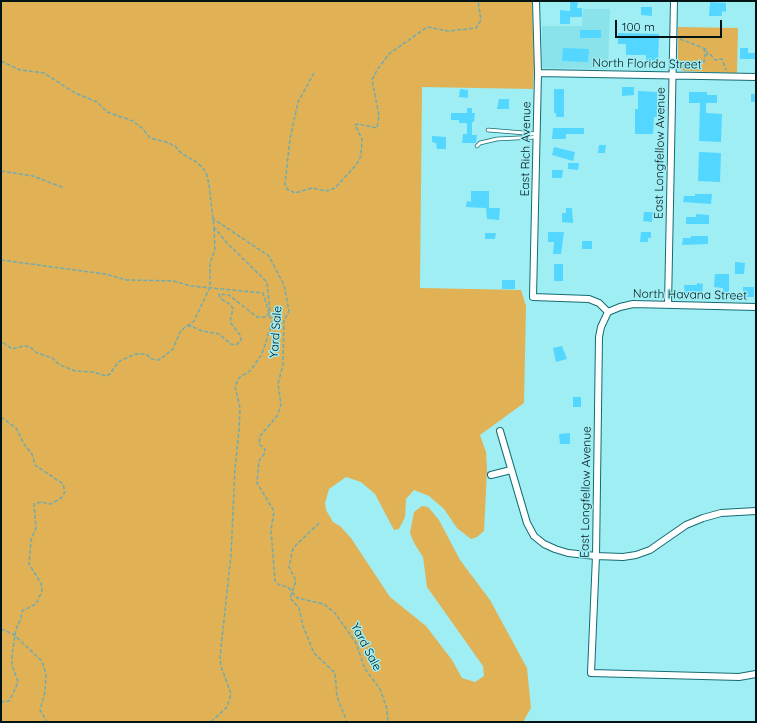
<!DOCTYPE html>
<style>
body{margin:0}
#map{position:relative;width:757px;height:723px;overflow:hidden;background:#9feef4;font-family:Quicksand,sans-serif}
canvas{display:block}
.frame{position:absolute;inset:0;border:2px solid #001416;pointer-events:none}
.scale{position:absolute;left:615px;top:20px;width:107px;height:18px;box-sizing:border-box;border:2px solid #001416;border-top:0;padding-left:5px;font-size:12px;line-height:14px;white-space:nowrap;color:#001416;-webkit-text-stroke:3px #9feef4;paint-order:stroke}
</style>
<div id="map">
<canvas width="757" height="723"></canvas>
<div class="frame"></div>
<div class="scale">100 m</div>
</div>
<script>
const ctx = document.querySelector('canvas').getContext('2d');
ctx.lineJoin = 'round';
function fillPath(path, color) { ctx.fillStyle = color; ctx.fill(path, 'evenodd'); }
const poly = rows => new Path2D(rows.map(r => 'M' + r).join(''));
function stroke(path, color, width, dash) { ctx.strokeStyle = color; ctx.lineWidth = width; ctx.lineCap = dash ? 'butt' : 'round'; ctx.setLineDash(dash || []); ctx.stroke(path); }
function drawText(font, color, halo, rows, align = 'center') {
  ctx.font = font + ' Quicksand,sans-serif'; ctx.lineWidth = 3; ctx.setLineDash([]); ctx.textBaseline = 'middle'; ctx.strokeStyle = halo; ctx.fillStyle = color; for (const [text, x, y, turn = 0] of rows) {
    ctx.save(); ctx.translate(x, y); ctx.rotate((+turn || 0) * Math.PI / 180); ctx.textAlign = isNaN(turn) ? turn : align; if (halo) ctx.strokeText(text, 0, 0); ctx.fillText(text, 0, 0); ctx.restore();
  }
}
fillPath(poly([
 [583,9,610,9,608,69,542,68,542,26,582,26]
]), '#8ae3ea');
fillPath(poly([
 [1,1,532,1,534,61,533,89,422,87,420,288,521,290,526,306,524,403,480,435,486,452,487,470,484,531,477,537,471,539,457,528,444,509,429,496,414,490,406,499,405,517,399,529,394,530,375,494,361,482,346,477,329,489,325,503,326,510,333,522,340,526,351,538,390,597,426,626,452,660,462,678,475,682,484,676,483,666,427,587,423,557,414,543,410,533,414,512,422,506,428,507,439,520,460,560,490,600,527,668,531,708,523,722,1,722],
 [678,27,738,28,737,73,684,71,679,69,678,64]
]), '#e0b155');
fillPath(poly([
 [570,1,578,1,577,8,582,8,582,17,570,17,570,24,560,24,560,10,570,11],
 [710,2,726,3,726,12,722,11,722,16,709,16],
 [641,7,652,7,652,16,641,15],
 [580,30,601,30,601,38,580,38],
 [618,33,659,34,658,61,646,61,646,55,626,55,626,44,618,44],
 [563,48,589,49,588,62,562,61],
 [740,48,748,48,748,53,756,53,756,59,740,59],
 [622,87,634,87,634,95,622,96],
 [460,89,468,90,468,98,459,97],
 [554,89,564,89,564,117,556,117,556,113,554,113],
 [638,91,657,92,657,117,654,117,653,134,635,134,635,109,638,109],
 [689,92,707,92,707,95,717,95,717,103,706,103,706,113,722,114,721,142,699,141,700,103,689,103],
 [751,94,756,94,756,102,751,102],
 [499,99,509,99,509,109,497,109],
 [467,108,472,108,472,113,475,113,474,122,472,122,472,135,477,135,476,143,462,143,463,134,467,134,467,123,459,123,459,120,451,120,451,113,467,113],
 [553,128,584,128,584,134,566,134,566,139,552,139],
 [432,136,446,137,446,149,437,149,436,143,432,142],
 [599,145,606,145,605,153,598,153],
 [554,147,575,152,573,161,552,155],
 [699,152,721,153,720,182,698,181],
 [568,163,579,163,578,170,568,169],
 [552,170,563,170,562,178,552,178],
 [471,191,489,191,489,208,500,208,499,220,487,219,486,208,466,207,467,201,471,202],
 [695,194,712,194,711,204,683,202,684,196,695,196],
 [566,208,572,208,573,223,562,222,562,213,566,213],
 [644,212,653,212,652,222,643,221],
 [696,214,709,215,709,224,686,224,686,217,696,217],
 [548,232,564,232,561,254,553,254,554,242,548,242],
 [641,232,651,232,651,238,648,238,648,242,640,242],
 [485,233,496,233,495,239,485,239],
 [691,236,708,236,708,244,682,245,683,238,691,238],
 [582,241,592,241,592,249,582,249],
 [735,262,745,263,744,274,735,274],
 [554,264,563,264,563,281,554,281],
 [715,274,729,274,729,298,724,298,723,288,714,287],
 [502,280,515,280,515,289,502,289],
 [697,283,703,284,702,295,685,293,684,285,697,285],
 [743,287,754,287,754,297,743,297],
 [562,346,567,359,556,362,553,348],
 [573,397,581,397,581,407,573,407],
 [570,433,570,444,560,444,559,434]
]), '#53d6ff');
const lane = poly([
 [488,130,537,134],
 [477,146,480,143,497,139,537,137]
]);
const street = poly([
 [536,1,538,73,533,297,589,299,599,303,608,312],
 [538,73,756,77],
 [668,305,674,1],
 [608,312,601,327,599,337,596,556,591,673,739,677,756,674],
 [608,312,620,307,633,304,756,307],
 [500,431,527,523,534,536,544,544,555,549,568,553,596,556,623,557,636,555,650,550,686,525,703,518,721,513,756,511],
 [491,475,511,470]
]);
stroke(lane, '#146c72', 4.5);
stroke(street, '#146c72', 8);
stroke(poly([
 [680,39,706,49,708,55,711,55,715,60,722,59,726,70],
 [704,48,705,55],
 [1,61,20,70,44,73,75,93,97,102,107,112,133,121,142,128,150,138,166,142,175,146,181,153,195,161,203,168,207,175,209,185,214,227,227,243,267,282,270,312,266,317,257,317,229,295,219,294,220,298,231,305,233,309,230,322,240,335,241,341,236,345,231,344,219,334,202,331,191,326,185,327,180,332,173,349,159,360,152,359,146,354,135,354,118,362,110,374,106,376,93,372,75,371,60,365,52,358,37,353,30,347,24,346,12,349,1,341],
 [681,68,689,62,704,62,705,55,708,55],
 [314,73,298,102,290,139,285,184,287,189,295,193,312,188,326,191,335,188,356,165,361,156,362,139,355,125,358,124,377,128,379,116,372,80,377,70,389,54,427,27,448,31,476,28,481,20,478,1],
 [1,171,33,176,64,188],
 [212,218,269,256,284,285,289,311,284,320,283,364,278,384,281,405,277,416,260,436,259,444,265,449,265,453,259,461,257,483,274,511,271,530,275,581,279,585,288,587,297,598,324,604,335,613,356,643,365,669,380,689,387,709,388,722],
 [1,260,105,274,127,280,174,281,191,286,263,293,272,323,262,354,251,370,239,378,235,386,240,408,239,430,235,468,231,555,220,657,221,666,231,694,227,707,211,722],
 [187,326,194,321,210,287,210,263,215,250,214,228],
 [1,417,16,428,24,444,32,454,35,465,63,484,65,492,61,498,51,504,41,502,34,504,36,528,31,540,29,564,41,583,42,591,36,604,22,611,21,618,16,629,12,655,12,665,18,682,11,698,9,701,1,702],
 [319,523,293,548,289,567,296,581,290,598,299,608,303,626,314,653,335,673,337,697,347,722],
 [1,629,13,634,42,661,46,674,45,692,40,710,47,722]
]), '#6facb1', 1.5, [4, 2]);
stroke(lane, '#fff', 3);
stroke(street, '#fff', 6);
drawText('12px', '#001416', '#9feef4', [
 ["North Florida Street",647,64,1],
 ["East Rich Avenue",526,149,-89],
 ["East Longfellow Avenue",660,153,-89],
 ["North Havana Street",690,295,1],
 ["Yard Sale",276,332,-86],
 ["East Longfellow Avenue",586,492,-89],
 ["Yard Sale",366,647,62]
]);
</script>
